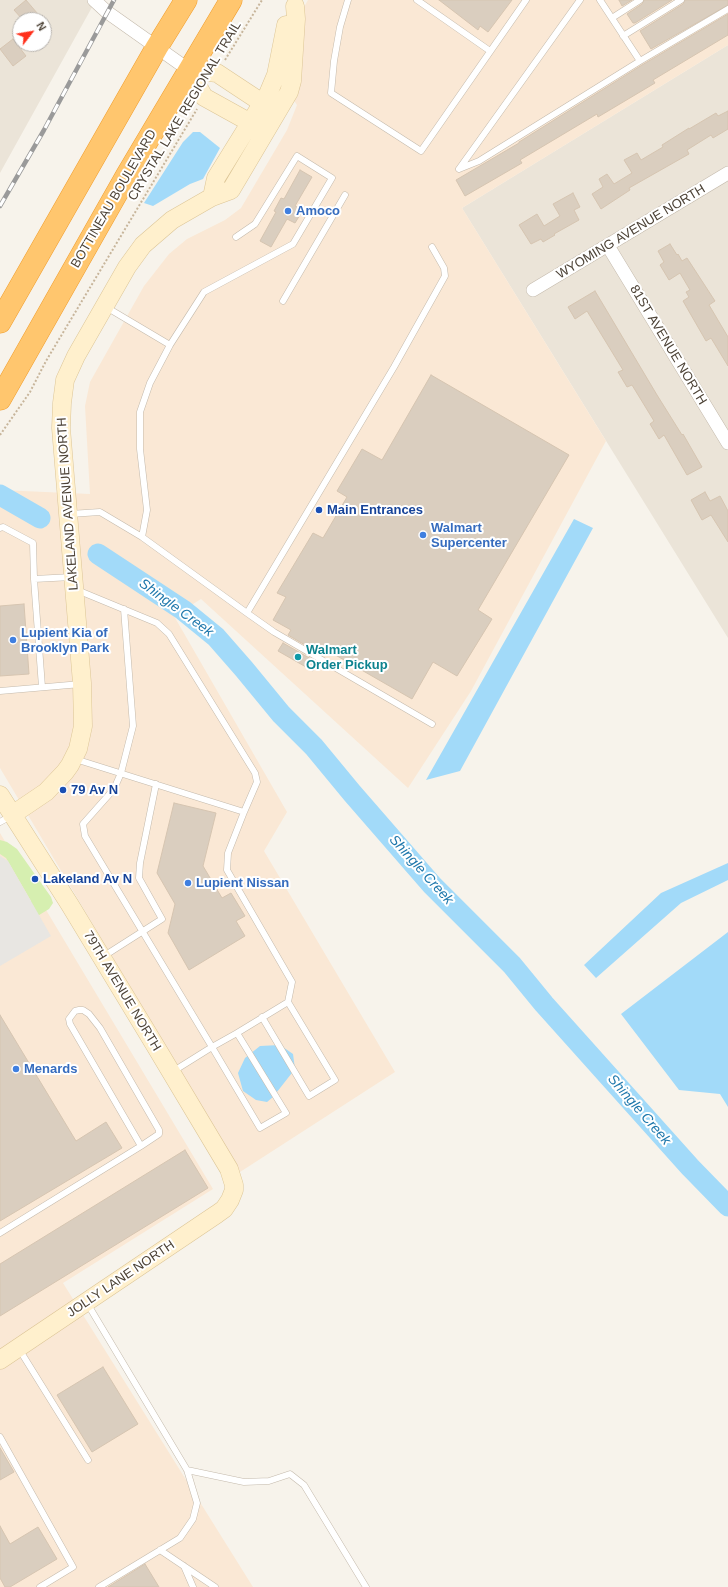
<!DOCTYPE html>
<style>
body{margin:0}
#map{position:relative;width:728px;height:1587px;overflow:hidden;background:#f7f3eb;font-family:Arial,sans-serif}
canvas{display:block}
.north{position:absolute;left:12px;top:12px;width:40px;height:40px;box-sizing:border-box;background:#fff;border:1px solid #b8b4af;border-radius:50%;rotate:59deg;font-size:11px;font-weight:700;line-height:16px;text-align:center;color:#4d4337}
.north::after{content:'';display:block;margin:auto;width:14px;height:18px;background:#ff2f1a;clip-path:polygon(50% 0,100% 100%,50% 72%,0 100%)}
</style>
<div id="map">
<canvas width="728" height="1587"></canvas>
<div class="north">N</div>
</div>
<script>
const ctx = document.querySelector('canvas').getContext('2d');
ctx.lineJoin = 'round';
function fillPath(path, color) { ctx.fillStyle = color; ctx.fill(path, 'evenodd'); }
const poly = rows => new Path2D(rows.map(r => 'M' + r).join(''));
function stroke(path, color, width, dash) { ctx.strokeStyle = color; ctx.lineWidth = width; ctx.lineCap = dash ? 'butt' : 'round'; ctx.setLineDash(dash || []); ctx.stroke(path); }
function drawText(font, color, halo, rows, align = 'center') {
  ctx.font = font + ' Arial,sans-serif'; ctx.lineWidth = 4; ctx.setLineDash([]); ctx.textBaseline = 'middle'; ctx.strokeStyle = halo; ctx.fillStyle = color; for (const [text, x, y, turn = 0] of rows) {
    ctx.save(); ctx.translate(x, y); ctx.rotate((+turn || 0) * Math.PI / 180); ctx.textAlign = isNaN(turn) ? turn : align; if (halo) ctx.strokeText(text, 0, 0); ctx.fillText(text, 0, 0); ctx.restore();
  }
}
fillPath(poly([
 [0,0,96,0,0,173],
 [20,20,44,20,44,44,20,44],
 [728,45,728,638,462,208]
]), '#ebe4d8');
fillPath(poly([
 [308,0,728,0,728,45,462,208,606,441,471,691,408,788,201,599,174,616,287,812,264,851,395,1072,240,1172,0,768,0,490,90,494,85,406,90,382,144,286,169,254,187,239,225,220,241,208,287,130,297,105,293,99,304,7],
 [0,833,213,1189,63,1283,253,1587,0,1587]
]), '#fae8d5');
fillPath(poly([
 [0,840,7,842,17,849,51,897,53,903,49,909,8,934,31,901,6,858,0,854]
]), '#d6efb0');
fillPath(poly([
 [0,856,8,861,51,936,0,966]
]), '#e8e6e2');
fillPath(poly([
 [193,132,200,132,220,148,203,179,190,184,153,206,144,203,183,142],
 [574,519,593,528,460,771,426,780],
 [728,863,728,880,681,903,596,978,584,965,661,893],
 [728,932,728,1107,720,1094,679,1090,621,1014],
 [280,1045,293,1054,295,1069,273,1097,267,1102,256,1100,243,1091,238,1073,245,1058,260,1046]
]), '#a2daf9');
stroke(poly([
 [0,495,40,518],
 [98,554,183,610,216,637,244,669,281,714,314,747,352,793,432,885,512,965,544,1004,690,1167,728,1206]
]), '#a2daf9', 21);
const building = poly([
 [26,0,43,20,23,20,14,10,26,0],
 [439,0,512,0,488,32,480,26,478,30,439,0],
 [619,0,632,0,622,6,619,0],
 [644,0,672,0,635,23,633,23,627,14,642,4,644,0],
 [685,0,728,0,728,5,651,49,640,31,683,4,685,0],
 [728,14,728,35,653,80,655,83,598,117,597,114,520,160,522,163,465,196,456,180,519,143,519,142,642,65,728,14],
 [13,39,26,56,13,66,0,49,13,39],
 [728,111,728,129,713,138,711,135,687,150,689,154,629,188,630,190,601,209,592,194,603,187,599,179,607,174,614,184,632,173,624,160,637,153,641,160,663,147,662,145,689,128,689,129,716,113,718,116,728,111],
 [300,170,312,177,295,206,303,210,295,223,287,219,271,247,260,241,276,212,274,211,281,198,284,199,300,170],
 [573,193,580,207,574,210,579,220,554,234,555,235,543,242,541,239,531,244,519,225,537,214,544,226,560,216,553,204,573,193],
 [670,244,677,255,678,254,682,261,687,258,715,301,709,305,728,337,728,366,711,338,706,341,683,301,689,297,686,292,690,290,680,273,669,280,660,265,664,262,658,251,670,244],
 [595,291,657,395,682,435,683,434,702,467,687,475,664,435,659,439,650,424,654,421,632,385,627,387,618,372,623,370,587,311,575,319,568,307,595,291],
 [431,375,569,455,478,610,492,619,457,676,433,662,412,699,325,649,322,655,288,635,291,630,273,620,286,597,277,593,313,533,323,538,347,497,337,491,362,449,382,460,431,375],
 [705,492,710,501,720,496,728,511,728,542,711,515,702,520,691,500,705,492],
 [24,604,29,674,0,676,0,606,24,604],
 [283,643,318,663,313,671,278,651,283,643],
 [174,803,216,813,203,866,222,898,231,893,245,916,236,921,245,936,189,970,168,933,175,904,157,873,174,803],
 [0,1015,76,1141,106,1122,122,1148,0,1221,0,1015],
 [185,1150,208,1188,0,1316,0,1264,185,1150],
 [103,1367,138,1424,92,1452,57,1395,103,1367],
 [0,1448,14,1472,0,1480,0,1448],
 [0,1526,10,1544,38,1527,57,1559,10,1587,5,1587,0,1578,0,1526],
 [145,1564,159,1587,108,1587,145,1564]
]);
fillPath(building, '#dacebf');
stroke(building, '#d6c5b1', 1);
const lane = poly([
 [348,0,340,27,334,61,331,93,421,151,526,0],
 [417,0,490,51],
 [612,18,640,0],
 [623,36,681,0],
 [640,61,728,9],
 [459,169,479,161,640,61,600,0],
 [459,169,580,0],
 [283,301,345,195],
 [106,307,170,345],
 [70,514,100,512,142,537,247,613,274,632,432,724],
 [0,528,3,527,33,543,34,579,72,577],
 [142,537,147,510,140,449,140,412,150,383,170,345,204,292,293,244,332,178,297,156,255,224,236,237],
 [34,579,42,687],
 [77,590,157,623,169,634,255,773,257,782,244,812],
 [124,609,133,726,121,773,114,789,83,824,85,836,212,1047,237,1033],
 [247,613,394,367,445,276,444,268,432,247],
 [0,691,81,684],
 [75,759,244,812,228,853,227,870,292,982,288,1002],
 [0,822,11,816],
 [104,956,162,919,139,878,140,863,156,784],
 [172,1072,212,1047,260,1128,286,1113,237,1033,288,1002,335,1080,309,1096,262,1017],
 [0,1233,141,1146,159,1134,159,1130,100,1028,89,1014,83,1010,79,1010,75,1011,69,1019,70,1024,141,1146],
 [87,1303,187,1470,197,1503,193,1519,180,1538,99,1587],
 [19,1349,88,1460],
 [0,1437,73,1567,40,1587],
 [187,1470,244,1482,269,1481,290,1474,304,1485,366,1587],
 [160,1550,215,1587],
 [184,1566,193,1587]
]);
const street = poly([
 [94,0,107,12,189,70],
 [608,246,728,443],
 [533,290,728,173]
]);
const secondary = poly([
 [189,70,204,97,260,128],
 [189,70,217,73,273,110],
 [212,197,216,178,268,94,276,75,286,25],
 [0,795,70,905,153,1042,229,1169,234,1185,234,1190,230,1200,224,1209,217,1214,0,1360],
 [12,815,46,792,65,772,70,765,78,749,83,726,82,683,61,428,62,403,65,380,76,356,127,267,143,245,172,220,212,197,231,190,289,92,292,81,296,19,295,6]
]);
const highway = poly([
 [0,322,157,47,186,0],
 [0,399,127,175,231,0]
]);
stroke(lane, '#c4baac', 7);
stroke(street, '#c4baac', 14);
stroke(secondary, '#dcc596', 19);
stroke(highway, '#f09d2c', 23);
stroke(poly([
 [225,60,262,0],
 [0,435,30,392,46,361,197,109]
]), '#c7b59b', 2, [2, 2]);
stroke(lane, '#fff', 6);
stroke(street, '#fff', 13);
stroke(secondary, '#fff0cd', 18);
stroke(highway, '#ffc66e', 22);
const rail = poly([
 [0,206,44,130,114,0]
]);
stroke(rail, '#9a9a9a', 4.5);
stroke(rail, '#fff', 3, [9]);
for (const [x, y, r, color] of [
 [288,211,4,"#3f7fe0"],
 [319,510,4,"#1a4fb4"],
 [423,535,4,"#3f7fe0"],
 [13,640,4,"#3f7fe0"],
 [298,657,4,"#0f9aa8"],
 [63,790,4,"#1a4fb4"],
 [35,879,4,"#1a4fb4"],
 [188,883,4,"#3f7fe0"],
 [16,1069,4,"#3f7fe0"]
]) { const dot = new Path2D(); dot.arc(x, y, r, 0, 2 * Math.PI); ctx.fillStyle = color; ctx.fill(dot); stroke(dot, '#fff', 1.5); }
drawText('13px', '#4d4337', '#fff', [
 ["CRYSTAL LAKE REGIONAL TRAIL",185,111,-59],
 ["BOTTINEAU BOULEVARD",114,199,-60],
 ["WYOMING AVENUE NORTH",631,232,-31],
 ["81ST AVENUE NORTH",668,345,59],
 ["LAKELAND AVENUE NORTH",68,504,-94],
 ["79TH AVENUE NORTH",122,991,59],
 ["JOLLY LANE NORTH",121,1279,-34]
]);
drawText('bold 13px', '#366cbe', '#fff', [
 ["Amoco",296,211],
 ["Walmart",431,528],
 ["Supercenter",431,543],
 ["Lupient Kia of",21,633],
 ["Brooklyn Park",21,648],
 ["Lupient Nissan",196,883],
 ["Menards",24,1069]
], 'left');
drawText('bold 13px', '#164399', '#fff', [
 ["Main Entrances",327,510],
 ["79 Av N",71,790],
 ["Lakeland Av N",43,879]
], 'left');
drawText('bold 13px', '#0d838f', '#fff', [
 ["Walmart",306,650],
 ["Order Pickup",306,665]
], 'left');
drawText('italic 14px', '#1f78ac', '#fff', [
 ["Shingle Creek",176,608,36],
 ["Shingle Creek",421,870,48],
 ["Shingle Creek",639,1110,49]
]);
</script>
